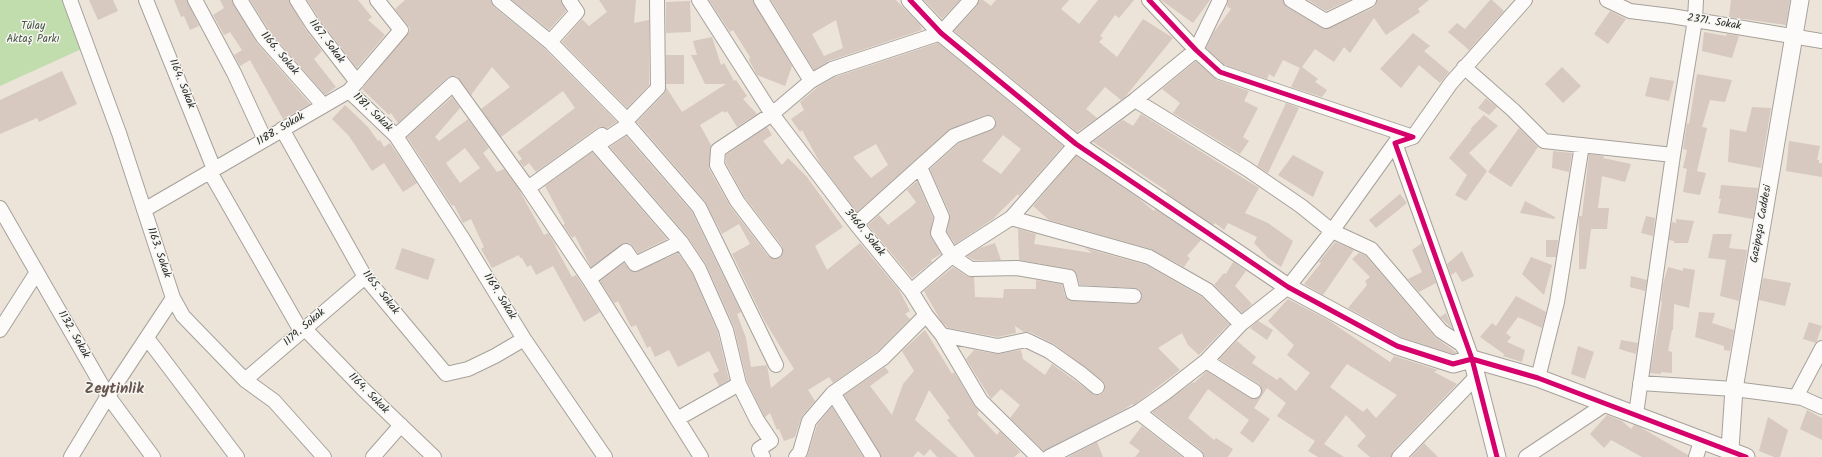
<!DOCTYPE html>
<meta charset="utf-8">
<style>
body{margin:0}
canvas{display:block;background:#ece4d8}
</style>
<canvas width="1822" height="457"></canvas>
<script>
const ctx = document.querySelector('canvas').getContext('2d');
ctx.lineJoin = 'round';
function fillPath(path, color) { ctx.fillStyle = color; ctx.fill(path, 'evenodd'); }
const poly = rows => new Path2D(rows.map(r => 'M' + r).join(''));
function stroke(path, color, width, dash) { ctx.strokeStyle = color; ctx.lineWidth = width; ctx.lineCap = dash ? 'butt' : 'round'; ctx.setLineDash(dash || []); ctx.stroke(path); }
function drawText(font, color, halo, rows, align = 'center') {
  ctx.font = font + ' Kalam,sans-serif'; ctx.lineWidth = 3; ctx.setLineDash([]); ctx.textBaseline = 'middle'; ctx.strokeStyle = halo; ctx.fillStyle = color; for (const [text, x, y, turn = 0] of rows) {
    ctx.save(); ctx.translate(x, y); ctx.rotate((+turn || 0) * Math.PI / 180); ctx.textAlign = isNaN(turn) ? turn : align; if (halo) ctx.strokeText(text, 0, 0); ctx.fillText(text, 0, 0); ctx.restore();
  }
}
fillPath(poly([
 [0,0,64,0,86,47,0,86]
]), '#c1ddae');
fillPath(poly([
 [89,0,113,0,118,11,98,20],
 [174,0,187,0,199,26,190,30,184,16,181,17],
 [220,0,232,0,257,43,310,104,283,119,250,60,240,66,234,55,242,50,230,32,224,35,213,15,224,8],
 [250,0,289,0,306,30,322,51,314,59,336,87,325,95,270,32],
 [307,0,358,0,372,17,368,20,385,35,357,68,320,20],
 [405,0,491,0,494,7,544,48,617,122,607,128,602,127,597,128,536,172,529,163,524,167,519,161,522,159,517,152,575,108,563,91,501,137,481,109,510,87,492,67,471,95,457,76,452,76,448,77,398,123,391,113,389,115,362,89,409,32,410,28,395,9],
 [512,0,561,0,566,11,549,30],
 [599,0,636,0,634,23,649,20,649,85,627,108,562,42,582,19,589,26,607,12],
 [709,0,753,0,792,66,785,86,757,75,749,60,750,57,733,30,730,32],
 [771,0,896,0,920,25,922,30,829,61,814,70],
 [836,20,843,48,824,56,812,34],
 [924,0,960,0,942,19],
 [979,0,983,0,991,6,996,0,1069,0,1061,9,1079,24,1098,0,1134,0,1119,18,1115,15,1100,36,1103,38,1099,42,1117,57,1143,19,1173,38,1125,97,1121,100,1105,87,1086,109,1097,118,1077,132,954,31,977,6],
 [1161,0,1210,0,1193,23],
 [1228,0,1283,0,1287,7,1326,29,1373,8,1376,4,1377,0,1429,0,1418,9,1420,12,1386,35,1374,18,1350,53,1344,47,1334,62,1315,49,1302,67,1318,79,1315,82,1327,90,1322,97,1291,87,1300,68,1283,60,1274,77,1269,74,1267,79,1224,65,1206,48,1214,32,1231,9,1227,6],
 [1308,0,1350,0,1326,11],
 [1490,0,1492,0,1504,11,1469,50,1448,32,1457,23,1465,29],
 [1731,0,1790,0,1786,25,1729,17],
 [690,1,691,32,666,33,666,2],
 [1610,11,1626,19,1608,44,1594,34],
 [1704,32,1726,36,1727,34,1739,36,1732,58,1702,51],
 [1413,33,1430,46,1424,51,1449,72,1440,83,1419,65,1401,88,1380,69],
 [712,37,721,65,724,63,734,81,736,80,747,96,743,99,757,114,737,127,727,111,724,113,723,111,700,125,711,145,709,169,730,206,768,256,776,259,780,257,783,250,782,246,744,196,726,163,726,155,767,127,772,135,763,141,782,165,788,158,807,177,843,227,815,246,827,270,860,243,899,290,910,311,905,314,910,319,878,351,833,383,829,377,808,390,815,401,802,416,795,437,784,441,779,429,777,430,770,413,765,417,764,416,747,381,734,327,706,264,687,236,610,147,626,136,692,212,741,312,737,314,746,338,751,367,767,365,771,388,794,369,764,320,732,254,750,244,739,224,722,234,705,201,637,122,664,94,666,87,682,112,726,84,705,84,691,55,697,55,693,41],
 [938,43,1063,146,1019,196,1018,194,993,219,955,244,947,232,950,214,930,169,959,143,994,129,996,120,993,116,985,115,949,130,857,212,820,163,802,130,800,132,791,119,804,110,800,102,818,87,835,77],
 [1003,135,1021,149,1001,174,982,161],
 [876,144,888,165,871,178,853,157],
 [666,55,684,55,684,84,666,84],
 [1196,61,1217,80,1249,91,1244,101,1258,108,1243,137,1249,141,1240,154,1173,113,1180,103,1162,89],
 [1562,67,1581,86,1563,103,1545,84],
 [62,71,77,104,39,122,37,118,0,134,0,100],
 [1697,74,1732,80,1725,102,1710,100,1702,127,1707,128,1697,171,1683,168,1687,150,1683,149,1687,123,1689,124],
 [1650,77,1674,81,1669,101,1645,96],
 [452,97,460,108,435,137,439,141,468,119,488,147,488,149,483,153,497,172,504,169,518,188,544,235,548,233,556,246,555,246,572,277,576,275,600,312,584,322,553,266,536,275,531,265,527,267,522,258,520,258,519,255,492,268,481,249,484,247,471,219,463,223,454,205,452,206,407,137],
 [465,148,480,168,460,183,446,163],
 [1486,98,1497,107,1489,115,1478,108],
 [1286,103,1299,108,1268,173,1257,166],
 [345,105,368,127,378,141,380,140,384,147,390,143,417,183,403,192,384,163,372,171,349,136,332,119],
 [1752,107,1771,108,1761,168,1728,162,1730,129,1746,132],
 [1141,114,1259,188,1245,213,1268,223,1293,241,1281,267,1268,258,1254,243,1257,237,1228,223,1224,230,1215,223,1213,225,1166,193,1167,191,1093,142,1123,120,1133,126],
 [1484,115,1498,126,1469,153,1487,171,1466,201,1455,195,1467,175,1449,158,1472,129,1470,129],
 [1519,128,1538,147,1511,187,1488,172],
 [1789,141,1820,146,1817,160,1819,160,1819,163,1822,163,1822,177,1786,171],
 [1553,151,1572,153,1569,172,1552,168],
 [592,152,667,239,638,253,630,243,625,243,591,267,575,236,572,238,563,225,565,224,545,186],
 [1589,154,1604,156,1603,158,1631,164,1625,182,1602,176,1598,208,1609,208,1607,229,1591,229,1586,269,1579,269,1579,216,1582,216],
 [1293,155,1324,172,1313,197,1278,175],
 [1076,156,1137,197,1154,211,1155,209,1201,240,1187,256,1190,258,1184,267,1151,249,1049,220,1033,206],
 [1687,169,1706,173,1700,195,1683,192],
 [917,181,933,218,930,235,941,254,931,260,932,262,912,278,868,225,879,215,888,225,910,208,916,202,907,190],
 [1721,185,1758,188,1753,219,1718,213,1721,199,1719,199],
 [1400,194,1407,203,1376,228,1369,220],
 [1525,201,1555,217,1554,219,1520,213],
 [1646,216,1655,218,1653,236,1641,233],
 [1676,219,1694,221,1688,243,1674,243,1674,241,1669,240,1672,222,1676,223],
 [1018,229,1036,234,1034,244,1092,253,1085,248,1146,265,1202,297,1229,324,1199,355,1188,345,1182,333,1158,348,1180,370,1134,405,1132,404,1125,409,1044,451,1010,418,1020,405,1001,389,991,399,966,359,974,350,997,354,1021,350,1023,359,1045,375,1052,364,1095,395,1100,395,1104,392,1105,388,1103,381,1054,344,1030,332,1024,332,1015,326,1016,333,998,337,948,328,941,321,924,291,953,267,966,276,974,277,975,297,1003,298,1004,289,1036,289,1036,280,1062,284,1065,296,1068,300,1073,301,1134,304,1141,301,1142,296,1139,289,1134,288,1080,285,1077,275,1071,269,1019,260],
 [1713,234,1732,234,1729,248,1747,250,1739,301,1720,296,1726,260,1708,258],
 [1546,240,1558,240,1556,257,1546,257],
 [1335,242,1354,250,1323,295,1304,284,1321,263,1319,262],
 [995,243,1001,260,974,260,967,256,980,248],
 [1422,243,1436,283,1419,292,1408,279,1422,272,1412,250],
 [402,248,435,259,428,280,395,269],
 [1462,251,1474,276,1462,282,1456,272,1451,275,1447,264],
 [678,253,692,273,718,333,729,380,719,386,713,374,719,371,709,351,678,367,669,350,655,357,650,346,647,348,636,325,631,327,618,301,614,303,600,281,624,263,631,271,635,272],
 [1359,253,1366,256,1435,337,1457,353,1453,354,1401,337,1348,308,1367,285,1365,281,1370,277,1352,259],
 [1531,257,1552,265,1544,295,1522,274],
 [1233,262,1246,271,1235,286,1252,304,1242,313,1214,285,1224,273,1226,274],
 [1668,267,1683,271,1683,268,1695,270,1689,308,1674,304,1673,330,1672,330,1668,351,1672,352,1672,373,1661,372,1661,374,1650,373,1662,302,1661,302,1663,284],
 [1631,276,1647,280,1645,291,1630,287],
 [1763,278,1791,283,1785,306,1759,300],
 [1516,296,1546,312,1542,328,1518,317,1506,333,1511,337,1507,342,1525,350,1522,362,1503,356,1504,354,1480,337,1492,323,1496,326],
 [1288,299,1328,320,1390,362,1394,356,1438,370,1434,372,1457,384,1393,451,1391,457,1370,457,1357,446,1366,436,1346,415,1324,444,1344,457,1318,457,1308,451,1315,441,1277,416,1286,403,1267,388,1254,408,1270,419,1253,443,1240,433,1249,420,1208,389,1188,418,1214,440,1216,438,1233,449,1228,457,1204,457,1201,450,1152,412,1193,382,1194,383,1207,371,1250,398,1258,398,1262,391,1259,384,1219,359,1237,341,1256,357,1252,363,1277,380,1280,377,1296,391,1310,373,1287,355,1294,345,1268,321],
 [1347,364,1397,395,1376,418,1367,408,1363,412,1330,387],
 [1699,312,1715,313,1712,323,1734,330,1730,351,1724,350,1724,346,1695,337],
 [1446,313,1452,328,1440,317],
 [1258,321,1273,330,1267,340,1250,328],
 [1809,322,1822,326,1816,343,1803,339],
 [925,330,952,374,954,372,974,405,979,411,977,414,997,435,1000,431,1020,452,1014,457,975,457,947,420,950,418,929,390,915,420,958,457,937,457,930,449,924,456,918,451,913,457,881,457,844,395,885,367,889,372,870,386,892,415,903,384,914,371,902,351],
 [1621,340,1638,343,1636,354,1619,349],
 [1578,346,1594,352,1585,379,1571,374],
 [832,407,863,457,807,457,817,425],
 [1807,410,1822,418,1822,440,1800,429],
 [1607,415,1622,421,1631,429,1634,425,1640,427,1688,455,1688,457,1642,457,1611,440,1604,448,1590,434],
 [1768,417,1788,430,1780,457,1774,457,1759,451],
 [1142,426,1182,457,1135,457,1140,451,1129,443],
 [1097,442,1103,457,1068,457],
 [1424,443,1438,457,1411,457]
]), '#d7c8c0');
const minor = poly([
 [70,0,119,133,173,298,183,316,245,380,274,401,324,457],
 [146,0,214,169],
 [195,0,234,73,265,140],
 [240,0,263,37,323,105],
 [297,0,313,25,357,82],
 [499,0,550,42,625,118,628,125,699,207,776,365],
 [699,0,772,114,856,224,911,291,926,315,942,335,981,401,1038,457],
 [761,0,811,81],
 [1149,0,1196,50,1220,72,1413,137,1395,143,1472,359],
 [1291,0,1326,21,1369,0],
 [1607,0,1630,11,1671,16,1822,41],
 [550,42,577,12,569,0],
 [1464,67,1513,110,1544,141,1673,155],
 [349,91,396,136,461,236,524,339,605,457],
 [1135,100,1247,169,1301,206,1332,231,1371,249,1441,331,1461,344,1468,354],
 [626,121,658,88,657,0],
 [628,125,597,145,681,242,699,269,726,330,739,384,757,420,771,441,759,449,763,457],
 [282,129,365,277,446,374,468,369,495,356,524,339],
 [396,136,453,84,528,188,589,279,701,457],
 [1413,137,1451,83,1525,0],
 [920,167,942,217,938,233,952,256,971,269,1017,268,1069,277,1073,293,1134,296],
 [210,172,301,331],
 [528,188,602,135],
 [0,208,108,396,153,457],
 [144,210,349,91,401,30,377,0],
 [1011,218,1149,257,1207,290,1241,324],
 [856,224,954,136,988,123],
 [775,251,737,201,717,165,718,150,772,114,811,81,832,69,941,33,971,0],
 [589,279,626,251,635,264,681,242],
 [911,291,952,256,1011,218,1076,144,1135,100,1196,50,1220,0],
 [304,328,363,389,434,457],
 [0,330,37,272],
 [942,335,998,346,1026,340,1049,351,1080,373,1097,387],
 [147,338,237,457],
 [1206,361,1254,391],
 [1538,378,1557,302,1582,145],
 [245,380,365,277],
 [1640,383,1734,389,1781,395,1802,398,1822,407],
 [833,393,873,457],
 [1796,397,1822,348],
 [1138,412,1196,457],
 [1636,414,1673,155,1695,20,1696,0],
 [677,419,739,384],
 [71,457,108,396,173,298],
 [373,457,401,425],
 [796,457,800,452,809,421,833,393,883,358,926,315],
 [1049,457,1138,412,1165,393,1206,361,1241,324,1288,287,1332,231,1395,143],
 [1399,457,1477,376],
 [1526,457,1607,403],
 [1696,457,1702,439]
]);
const tertiary = poly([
 [910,0,941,33,1076,144,1288,287,1397,346,1453,364,1472,359,1538,378,1746,457],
 [1472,359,1497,457],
 [1730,449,1734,389,1800,0]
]);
stroke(minor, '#a6a19b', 16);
stroke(tertiary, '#a6a19b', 19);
stroke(minor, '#fcfbf9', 14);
stroke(tertiary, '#fcfbf9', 17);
stroke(poly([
 [910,0,941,33,1076,144,1288,287,1397,346,1453,364,1472,359,1538,378,1746,457],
 [1149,0,1196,50,1220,72,1413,137,1395,143,1472,359,1497,457]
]), '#d6006c', 5);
drawText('11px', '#2b2b2b', '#f6f6f2', [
 ["2371. Sokak",1714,23,9],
 ["1167. Sokak",326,42,53],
 ["1166. Sokak",279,54,50],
 ["1164. Sokak",181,84,68],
 ["1181. Sokak",372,113,44],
 ["1188. Sokak",281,130,-31],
 ["Gazipaşa Caddesi",1762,224,-80],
 ["3460. Sokak",864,233,51],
 ["1163. Sokak",158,253,71],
 ["1165. Sokak",380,293,52],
 ["1169. Sokak",499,297,58],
 ["1179. Sokak",305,328,-41],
 ["1132. Sokak",73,335,60],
 ["1164. Sokak",368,394,45]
]);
drawText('11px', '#485643', '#f6f6f2', [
 ["Tülay",33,27],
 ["Aktaş Parkı",33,40]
]);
drawText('bold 15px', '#695650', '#f6f6f2', [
 ["Zeytinlik",114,390]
]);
</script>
